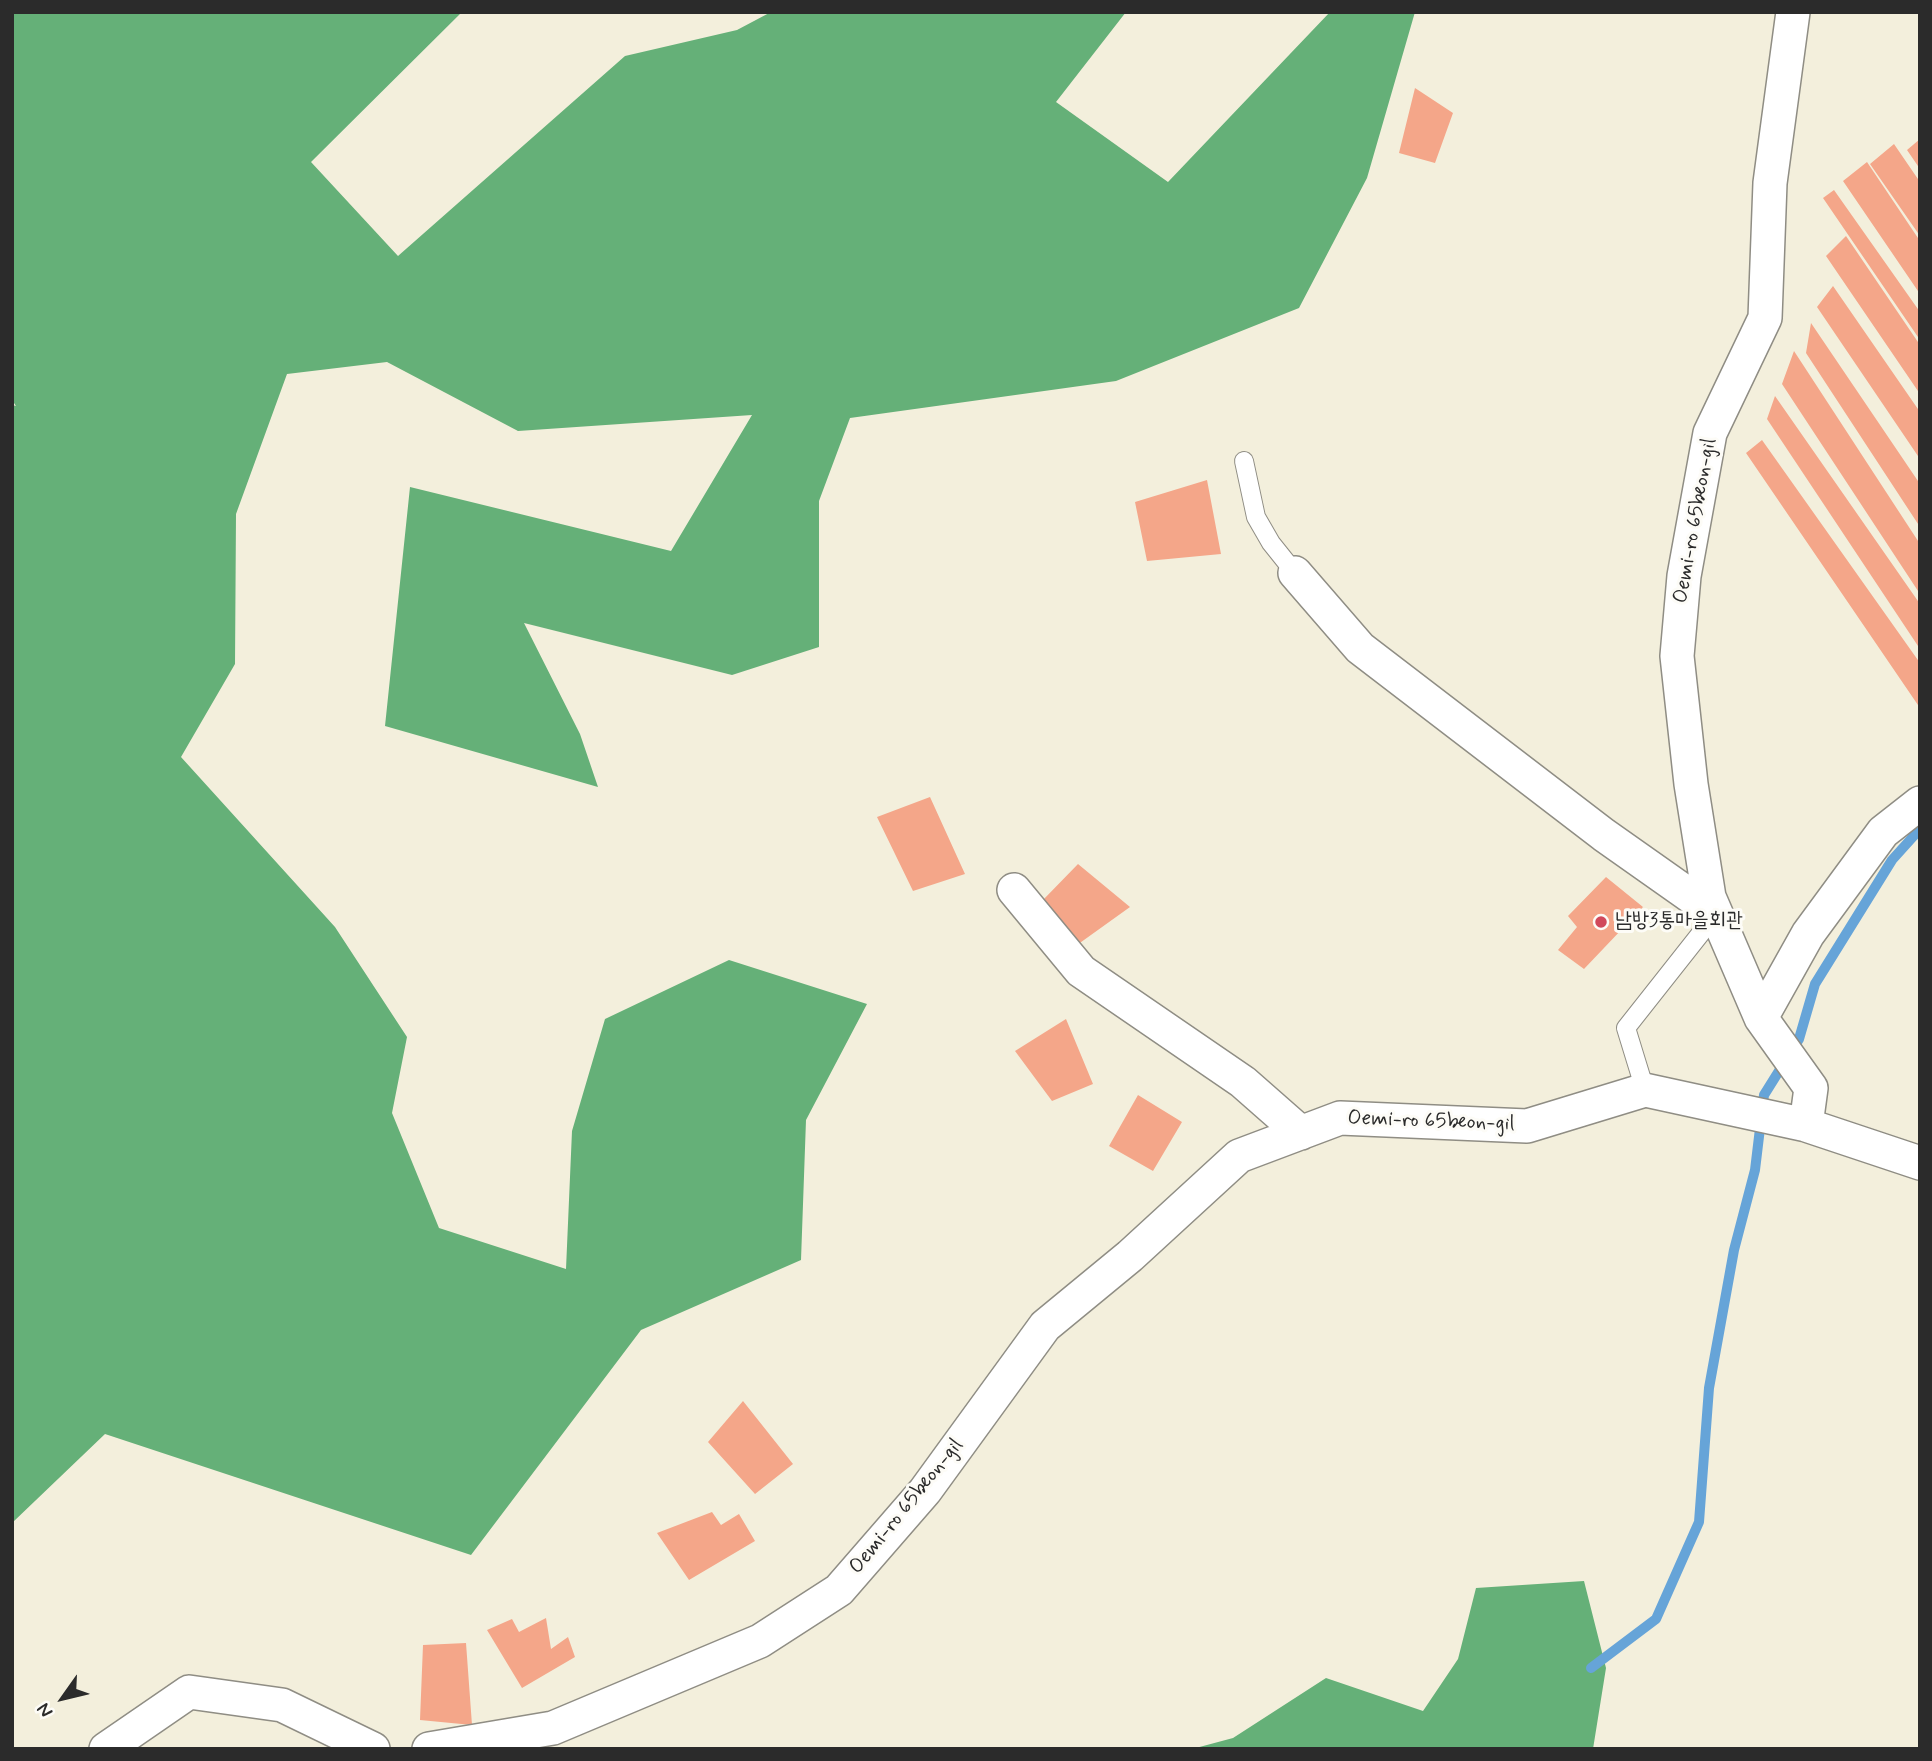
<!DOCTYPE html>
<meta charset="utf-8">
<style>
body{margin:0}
#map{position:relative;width:1932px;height:1761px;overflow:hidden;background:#f3efdc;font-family:Mynerve,sans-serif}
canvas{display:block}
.frame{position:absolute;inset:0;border:14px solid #2b2b2b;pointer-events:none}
.north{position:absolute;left:28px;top:1663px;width:70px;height:70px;-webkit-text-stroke:5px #fdfcf7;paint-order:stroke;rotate:236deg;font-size:19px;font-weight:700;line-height:28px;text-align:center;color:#2b2b2b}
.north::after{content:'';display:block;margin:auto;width:24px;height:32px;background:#2b2b2b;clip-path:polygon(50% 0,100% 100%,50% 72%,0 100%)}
</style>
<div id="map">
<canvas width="1932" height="1761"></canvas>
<div class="frame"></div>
<div class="north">N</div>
</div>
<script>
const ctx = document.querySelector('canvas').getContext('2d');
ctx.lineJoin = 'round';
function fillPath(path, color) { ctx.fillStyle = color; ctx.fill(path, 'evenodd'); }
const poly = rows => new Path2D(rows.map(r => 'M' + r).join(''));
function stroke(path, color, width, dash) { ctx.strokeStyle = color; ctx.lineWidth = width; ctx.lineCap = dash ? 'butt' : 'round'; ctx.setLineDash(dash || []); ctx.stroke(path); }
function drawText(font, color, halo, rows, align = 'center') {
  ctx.font = font + ' Mynerve,"Poor Story",sans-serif'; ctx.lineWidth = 6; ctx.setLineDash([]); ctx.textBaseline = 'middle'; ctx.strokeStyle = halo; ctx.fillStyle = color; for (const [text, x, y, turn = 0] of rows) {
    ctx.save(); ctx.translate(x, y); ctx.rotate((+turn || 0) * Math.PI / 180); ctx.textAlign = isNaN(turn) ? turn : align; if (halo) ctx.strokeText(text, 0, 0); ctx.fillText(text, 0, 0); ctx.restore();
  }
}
fillPath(poly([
 [12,12,462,12,311,162,398,256,625,56,737,30,771,12,1126,12,1056,102,1168,182,1330,12,1415,12,1367,178,1299,308,1116,381,850,418,819,501,819,647,732,675,524,623,580,734,598,787,385,726,410,487,671,551,752,415,518,431,387,362,287,374,236,514,235,664,181,757,335,927,407,1037,392,1113,439,1228,566,1269,572,1131,605,1019,729,960,867,1004,806,1120,801,1260,641,1330,471,1555,105,1434,12,1523,12,405,16,406,12,400],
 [1584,1581,1606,1668,1593,1749,1192,1749,1233,1738,1326,1678,1423,1711,1458,1659,1476,1588]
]), '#65b078');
stroke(poly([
 [1591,1668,1656,1619,1699,1522,1709,1388,1734,1250,1755,1170,1764,1095,1799,1039,1815,984,1892,860,1920,829]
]), '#66a4d8', 10);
fillPath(poly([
 [1415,88,1453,113,1435,163,1399,153],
 [1920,139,1920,169,1907,150],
 [1894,144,1920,182,1920,236,1870,164],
 [1867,162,1920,241,1920,294,1843,181],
 [1834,190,1920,312,1920,340,1823,198],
 [1846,236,1920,345,1920,394,1826,256],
 [1833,286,1920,412,1920,459,1817,307],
 [1811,323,1920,484,1920,527,1806,353],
 [1794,351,1920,544,1920,594,1782,384],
 [1775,396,1920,604,1920,649,1767,419],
 [1762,440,1920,663,1920,708,1746,453],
 [1207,480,1221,554,1147,561,1135,502],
 [930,797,965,874,913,891,877,817],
 [1078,864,1130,907,1077,945,1043,900],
 [1606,877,1643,907,1584,969,1558,950,1577,927,1568,916],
 [1066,1019,1093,1084,1052,1101,1015,1051],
 [1138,1095,1182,1122,1153,1171,1109,1146],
 [743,1401,793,1464,755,1494,708,1442],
 [712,1512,721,1525,739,1514,755,1541,689,1580,657,1533],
 [546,1618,551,1649,568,1637,575,1657,522,1688,487,1630,512,1619,519,1632],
 [466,1643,472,1725,420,1720,423,1645]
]), '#f4a689');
const service = poly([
 [1244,461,1256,517,1271,543,1295,573],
 [1645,1090,1626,1028,1716,914]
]);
const minor = poly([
 [1793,12,1770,183,1765,318,1710,433,1684,576,1677,656,1691,784,1709,897,1761,1018,1811,1088,1806,1125],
 [1295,573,1360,648,1604,835,1716,914],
 [1014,890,1081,971,1243,1082,1301,1133],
 [1761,1018,1808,934,1883,832,1920,803],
 [106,1749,189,1692,282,1705,373,1749],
 [429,1749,553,1728,760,1641,839,1590,925,1491,1045,1326,1130,1256,1239,1156,1340,1118,1527,1126,1645,1090,1806,1125,1920,1163]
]);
stroke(service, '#8f8d84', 20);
stroke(minor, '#8f8d84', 36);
stroke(service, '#fff', 18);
stroke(minor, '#fff', 33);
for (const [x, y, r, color] of [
 [1601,922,7,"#d1495b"]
]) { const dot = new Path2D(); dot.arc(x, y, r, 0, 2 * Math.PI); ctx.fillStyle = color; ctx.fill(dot); stroke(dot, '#fdfcf7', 2.5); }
drawText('21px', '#2b2b2b', '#fdfcf7', [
 ["Oemi-ro 65beon-gil",1696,521,-80],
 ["Oemi-ro 65beon-gil",1431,1122,2],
 ["Oemi-ro 65beon-gil",907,1507,-51]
]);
drawText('21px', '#2b2b2b', '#fdfcf7', [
 ["남방3통마을회관",1615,922]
], 'left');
</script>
